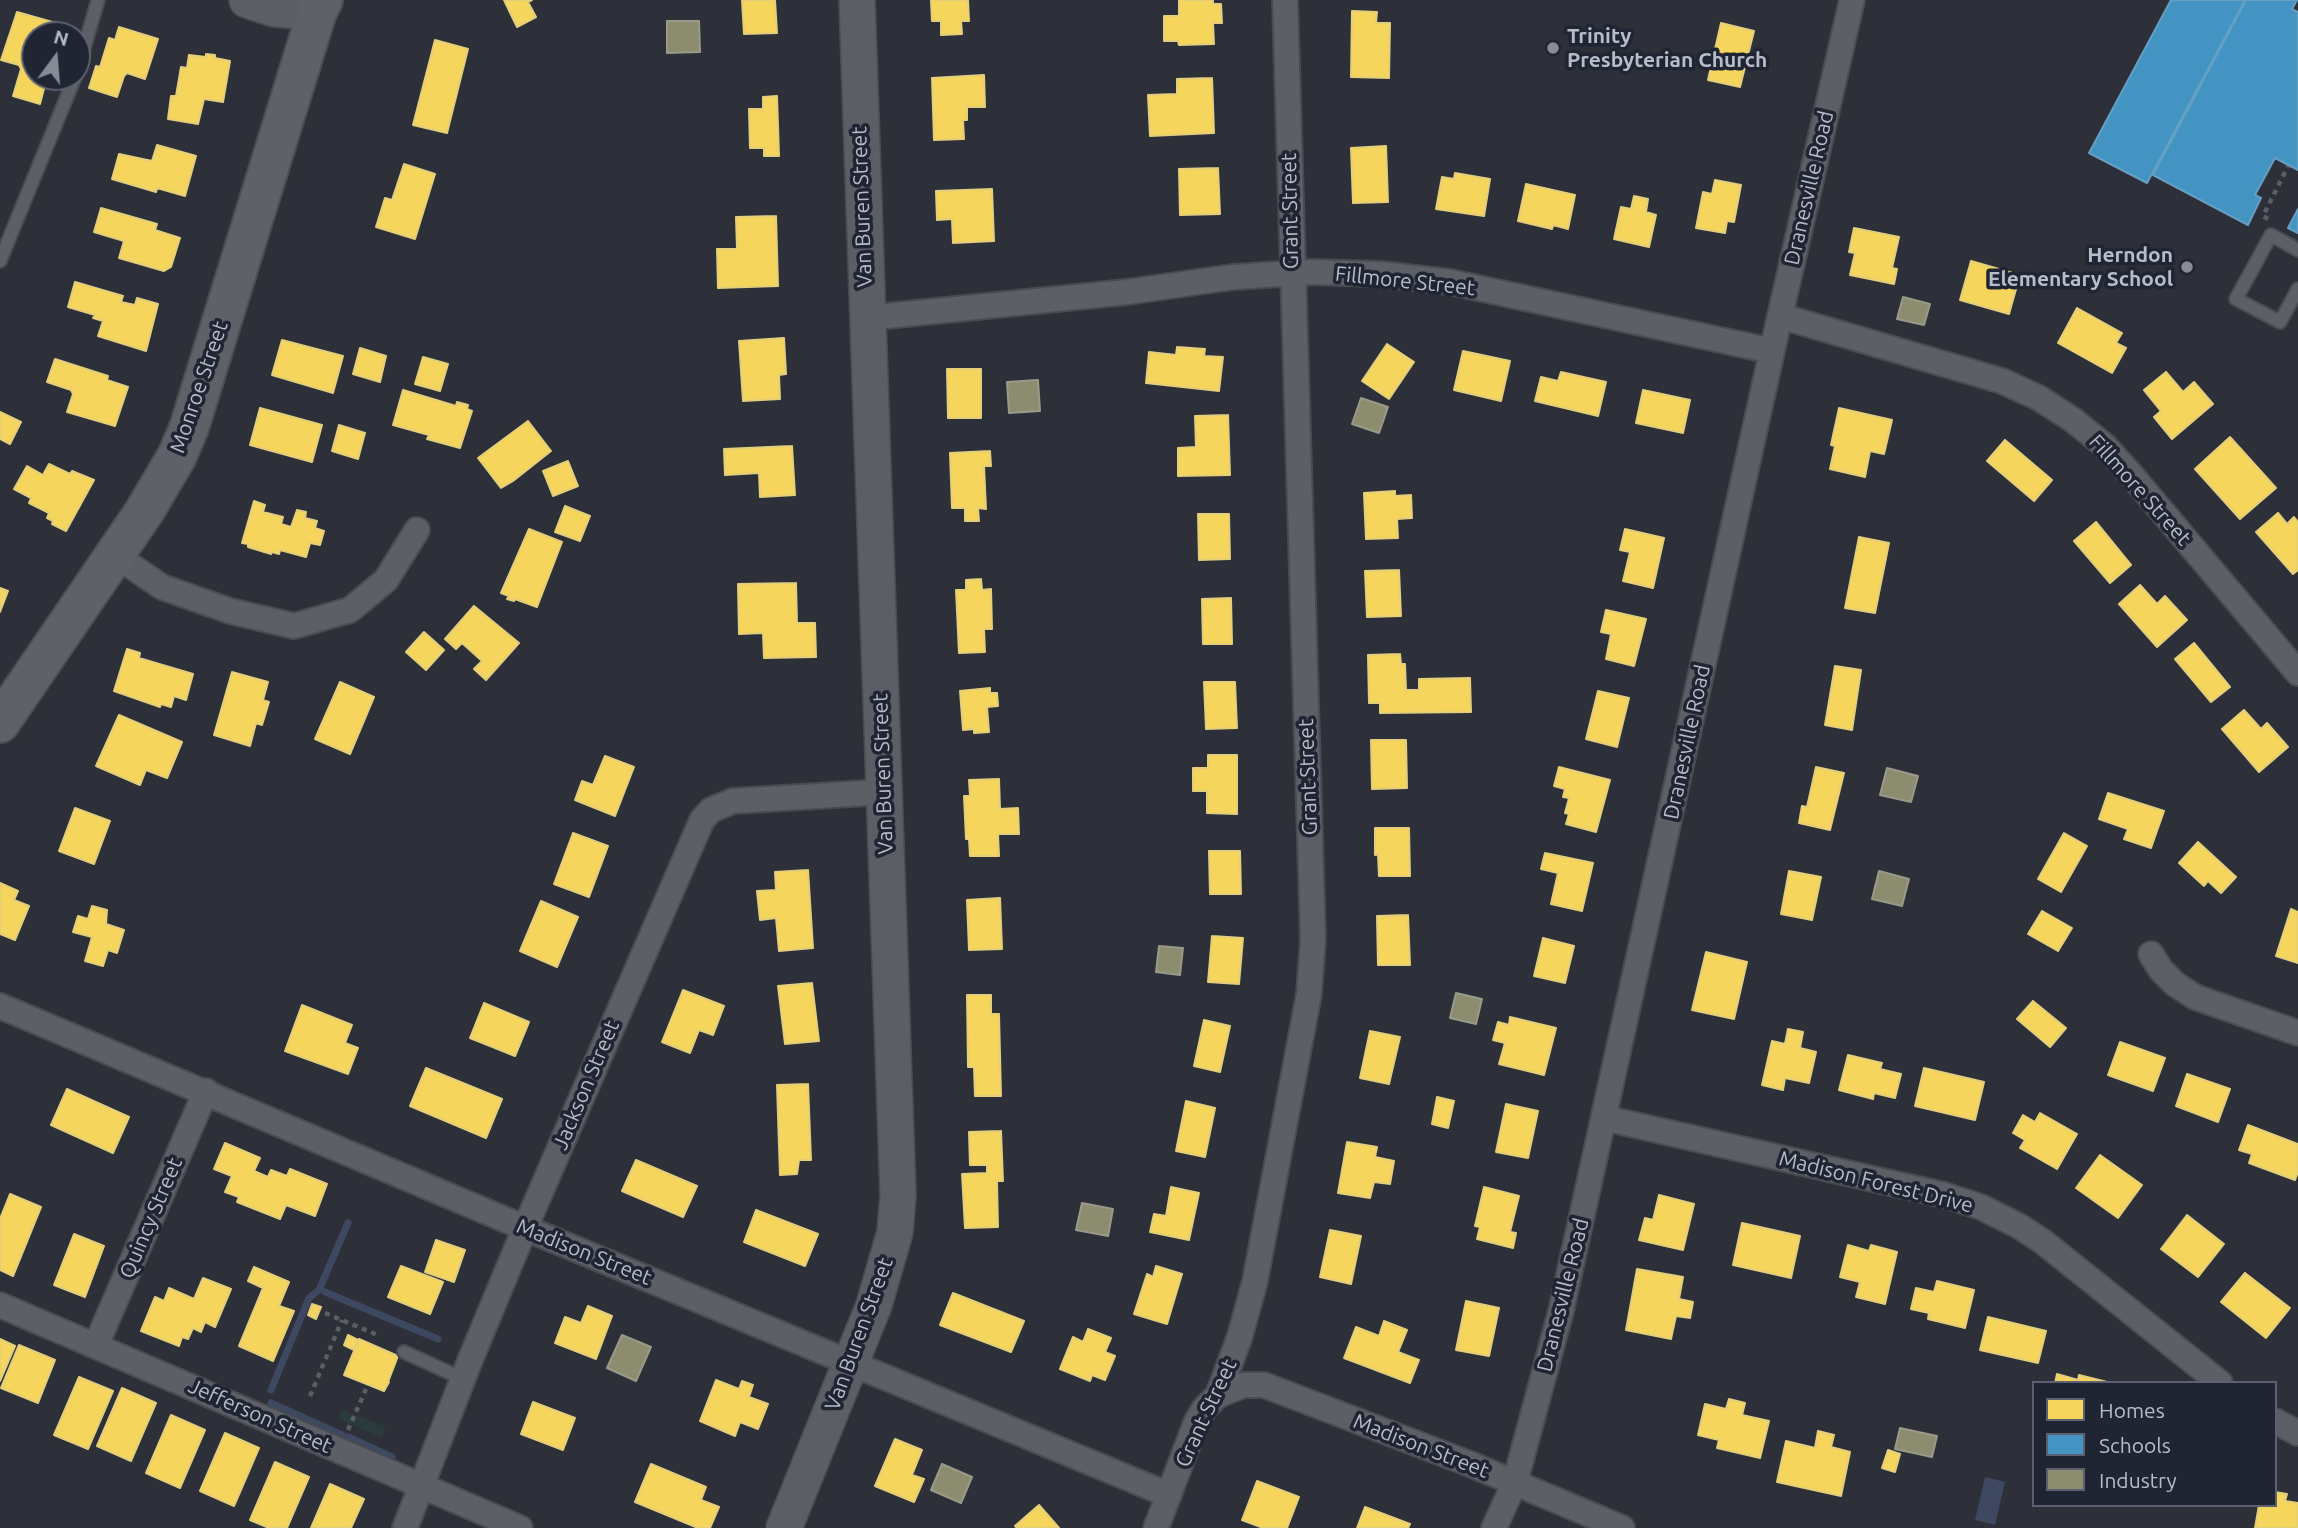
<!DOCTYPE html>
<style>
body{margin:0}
#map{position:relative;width:2298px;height:1528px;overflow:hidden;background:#2d3038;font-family:Ubuntu,sans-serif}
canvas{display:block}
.legend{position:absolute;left:2032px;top:1381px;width:245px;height:126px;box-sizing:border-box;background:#202533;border:2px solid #5d616f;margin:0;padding:9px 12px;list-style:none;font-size:21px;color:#b8bcc8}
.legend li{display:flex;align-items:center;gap:14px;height:35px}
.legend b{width:35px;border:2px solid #5d616f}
.north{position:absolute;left:21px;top:21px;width:70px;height:70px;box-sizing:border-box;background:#202533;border:2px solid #5d616f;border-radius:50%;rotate:16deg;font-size:19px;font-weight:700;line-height:28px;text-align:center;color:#b8bcc8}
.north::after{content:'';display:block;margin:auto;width:24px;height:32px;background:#878b96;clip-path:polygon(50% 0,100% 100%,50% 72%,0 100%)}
</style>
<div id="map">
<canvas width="2298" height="1528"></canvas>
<ul class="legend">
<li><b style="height:19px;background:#f6d55c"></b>Homes</li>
<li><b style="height:19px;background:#4393c3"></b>Schools</li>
<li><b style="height:19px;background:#8c8c6e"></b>Industry</li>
</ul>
<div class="north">N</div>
</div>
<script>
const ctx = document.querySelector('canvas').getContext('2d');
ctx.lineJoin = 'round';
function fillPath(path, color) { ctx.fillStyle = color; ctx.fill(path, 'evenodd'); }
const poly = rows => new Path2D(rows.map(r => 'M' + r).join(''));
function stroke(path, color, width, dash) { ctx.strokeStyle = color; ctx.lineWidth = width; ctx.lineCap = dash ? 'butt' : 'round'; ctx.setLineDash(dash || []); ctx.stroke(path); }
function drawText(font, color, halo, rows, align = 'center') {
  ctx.font = font + ' Ubuntu,sans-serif'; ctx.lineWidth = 7; ctx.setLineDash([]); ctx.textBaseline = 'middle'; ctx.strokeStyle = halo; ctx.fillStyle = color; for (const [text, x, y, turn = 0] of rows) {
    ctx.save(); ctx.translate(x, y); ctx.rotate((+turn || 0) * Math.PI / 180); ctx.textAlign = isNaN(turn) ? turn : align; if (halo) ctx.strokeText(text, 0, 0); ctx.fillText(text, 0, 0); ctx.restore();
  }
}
fillPath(poly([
 [342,1409,386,1427,381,1437,338,1419]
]), '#2b3a3e');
fillPath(poly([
 [1985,1477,2005,1482,1995,1525,1975,1520]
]), '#3e4861');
const homes = poly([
 [504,0,532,0,528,2,536,17,517,27,504,0],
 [742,0,775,0,777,33,744,34,742,0],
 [931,0,968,0,969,21,961,21,962,34,941,35,941,21,932,21,931,0],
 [1179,0,1213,0,1213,4,1221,4,1222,23,1213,23,1214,44,1179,45,1178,41,1164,41,1164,16,1179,16,1179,0],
 [1352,11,1377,12,1376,23,1390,23,1389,78,1351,77,1352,11],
 [17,12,56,23,52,35,35,35,35,77,47,77,40,104,13,96,21,69,19,65,1,60,17,12],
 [1721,23,1754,31,1740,87,1708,80,1721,23],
 [119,27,158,39,145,79,127,73,124,76,117,97,89,88,96,66,100,67,109,38,115,40,119,27],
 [435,40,468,49,447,133,413,125,435,40],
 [206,54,215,55,215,58,230,61,223,102,204,99,198,124,168,119,171,96,176,96,181,67,187,68,189,55,206,57,206,54],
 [984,75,985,107,967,107,967,120,963,120,964,139,934,140,932,78,984,75],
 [1212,78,1214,133,1150,136,1148,95,1177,94,1177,79,1212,78],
 [777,96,779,156,764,156,764,148,750,148,749,109,763,109,763,97,777,96],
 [157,145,196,156,185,196,157,188,156,192,112,179,119,154,152,161,157,145],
 [1386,146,1388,202,1353,203,1351,148,1386,146],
 [404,164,435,174,415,239,376,227,385,198,392,200,404,164],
 [1218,168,1220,214,1180,215,1179,169,1218,168],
 [1455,173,1490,179,1484,216,1436,209,1442,177,1454,179,1455,173],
 [1715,180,1741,185,1734,222,1727,221,1725,233,1696,228,1703,192,1712,194,1715,180],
 [1526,184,1575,195,1568,229,1553,225,1552,229,1518,221,1526,184],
 [992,189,994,241,953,243,952,219,937,220,936,191,992,189],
 [1634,196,1648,199,1646,212,1656,215,1649,247,1614,239,1621,207,1631,209,1634,196],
 [101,208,157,224,155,230,180,238,171,267,164,271,119,258,124,241,94,232,101,208],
 [776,216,778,286,718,288,717,249,737,249,736,217,776,216],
 [1854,228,1899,237,1892,268,1897,269,1894,284,1850,275,1855,253,1849,252,1854,228],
 [1971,261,2020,275,2009,314,1960,300,1971,261],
 [75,282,123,296,121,302,135,305,137,298,158,304,146,351,98,336,103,321,93,318,95,315,68,307,75,282],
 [2077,308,2122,333,2116,343,2126,348,2112,373,2058,343,2077,308],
 [784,338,786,374,779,375,780,399,743,401,739,341,784,338],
 [282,340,343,356,333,393,272,375,282,340],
 [1387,344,1414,362,1389,399,1362,381,1387,344],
 [1177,347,1205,349,1204,356,1223,357,1219,391,1146,383,1149,352,1176,355,1177,347],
 [360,348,386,356,380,382,353,374,360,348],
 [1463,351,1510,361,1501,401,1454,390,1463,351],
 [423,357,448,364,440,391,415,384,423,357],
 [55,359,108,376,107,380,128,387,115,426,67,412,73,394,71,390,47,382,55,359],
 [947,369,981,369,981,418,948,418,947,369],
 [1561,372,1606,382,1598,416,1535,401,1541,377,1558,381,1561,372],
 [2166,372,2183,392,2194,382,2213,404,2172,439,2154,417,2161,411,2144,390,2166,372],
 [403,390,456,406,457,402,468,405,467,409,472,411,460,448,427,439,429,435,393,425,403,390],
 [1643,390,1690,400,1683,433,1636,423,1643,390],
 [260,408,322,425,312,462,250,445,260,408],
 [1839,408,1892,420,1884,454,1870,451,1865,477,1830,469,1835,446,1831,445,1839,408],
 [0,412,21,422,10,444,0,439,0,412],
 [1228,415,1230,475,1178,476,1178,448,1196,447,1195,416,1228,415],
 [528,421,551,451,513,481,501,488,478,458,528,421],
 [339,425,365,433,358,459,332,451,339,425],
 [2230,437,2276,488,2240,519,2195,469,2230,437],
 [2005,440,2052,480,2034,501,1987,461,2005,440],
 [792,446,795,495,760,497,759,473,725,475,724,449,792,446],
 [990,451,991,466,984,466,986,509,978,508,979,521,965,521,965,508,952,508,950,453,990,451],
 [568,461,578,486,553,496,543,471,568,461],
 [49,464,70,474,72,471,94,480,66,531,52,524,53,521,47,518,49,513,29,503,31,498,14,489,27,466,43,475,49,464],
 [1395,491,1395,496,1411,495,1412,518,1397,519,1398,538,1366,539,1364,493,1395,491],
 [254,501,265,505,263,512,283,517,281,524,291,527,297,510,306,512,305,518,317,521,315,528,324,531,320,545,310,543,306,557,280,550,279,554,272,552,271,554,248,547,248,544,242,543,254,501],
 [565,506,590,516,580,541,555,532,565,506],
 [2278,513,2287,524,2294,517,2298,522,2298,570,2293,574,2256,532,2278,513],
 [1198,514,1229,514,1230,559,1199,560,1198,514],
 [2096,522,2131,565,2110,583,2074,541,2096,522],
 [529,529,562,542,537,607,515,599,514,601,507,599,509,596,501,593,529,529],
 [1625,529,1664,538,1653,588,1623,581,1630,552,1620,550,1625,529],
 [1859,537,1889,543,1875,613,1845,608,1859,537],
 [1399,570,1401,616,1367,617,1365,571,1399,570],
 [981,579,982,590,991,589,992,629,984,629,985,652,959,653,956,590,966,590,966,580,981,579],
 [796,583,797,623,815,623,816,657,764,658,763,633,739,634,738,584,796,583],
 [2140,585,2157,604,2165,596,2187,620,2157,647,2119,604,2140,585],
 [0,588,8,591,0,612,0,588],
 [1231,598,1232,644,1203,644,1202,599,1231,598],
 [474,606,519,643,486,680,474,669,482,661,462,643,456,649,445,639,474,606],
 [1606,610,1646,619,1634,666,1606,659,1611,634,1601,632,1606,610],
 [424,632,444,650,426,670,406,652,424,632],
 [2194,643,2230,687,2211,702,2175,659,2194,643],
 [127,649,140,653,139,658,193,674,186,700,174,696,171,707,161,704,160,707,114,691,127,649],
 [1400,654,1401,664,1405,664,1406,690,1419,690,1419,679,1470,678,1471,712,1380,713,1380,703,1369,703,1368,655,1400,654],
 [1835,666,1861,670,1852,730,1825,725,1835,666],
 [232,672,268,682,263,700,269,702,262,725,256,723,250,746,214,735,232,672],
 [340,682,374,697,350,754,315,739,340,682],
 [1204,682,1235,682,1237,728,1206,729,1204,682],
 [990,688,990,693,997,693,998,706,987,707,989,732,974,733,974,729,963,730,960,691,990,688],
 [1598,691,1629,698,1617,747,1586,739,1598,691],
 [2244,710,2261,729,2267,723,2288,747,2259,772,2222,729,2244,710],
 [119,715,182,742,167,778,146,770,140,785,96,766,119,715],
 [1371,740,1406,740,1407,788,1372,789,1371,740],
 [1208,755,1237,755,1237,814,1207,813,1207,791,1193,791,1193,768,1208,768,1208,755],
 [605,756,634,767,615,816,575,800,582,781,593,785,605,756],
 [1559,767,1610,780,1596,832,1566,824,1569,814,1565,813,1569,798,1563,797,1565,789,1554,786,1559,767],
 [1816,767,1844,773,1830,830,1799,823,1802,806,1807,807,1816,767],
 [999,779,1000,809,1018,808,1019,834,998,834,999,856,970,856,969,839,966,839,964,796,970,796,969,780,999,779],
 [2108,793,2164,811,2151,848,2124,839,2128,829,2099,819,2108,793],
 [75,808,110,821,94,864,59,851,75,808],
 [1375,828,1409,828,1410,876,1379,876,1378,854,1375,855,1375,828],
 [573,833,608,846,589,897,554,884,573,833],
 [2064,833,2087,846,2061,892,2038,879,2064,833],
 [2198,842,2236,877,2221,893,2208,881,2204,886,2179,863,2198,842],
 [1209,851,1240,851,1241,894,1210,894,1209,851],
 [1545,853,1593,863,1582,911,1551,904,1558,873,1541,869,1545,853],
 [808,870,813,948,779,951,776,918,760,920,757,891,776,890,775,872,808,870],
 [1789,871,1821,877,1812,920,1781,914,1789,871],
 [0,883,18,891,14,900,29,906,15,940,0,934,0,883],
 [1000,898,1002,949,969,950,967,900,1000,898],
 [541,901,578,917,557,967,520,951,541,901],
 [92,906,107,910,106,924,124,930,117,953,108,950,103,966,85,961,92,937,73,932,78,916,88,919,92,906],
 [2291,909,2298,912,2298,963,2276,956,2291,909],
 [2042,911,2072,928,2058,951,2028,934,2042,911],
 [1408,915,1410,965,1378,965,1377,916,1408,915],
 [1212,936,1243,938,1239,984,1208,982,1212,936],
 [1543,938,1574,946,1565,983,1534,976,1543,938],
 [1706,952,1747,962,1734,1019,1692,1010,1706,952],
 [812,983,819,1041,785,1044,778,986,812,983],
 [683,990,724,1006,713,1035,699,1030,690,1053,662,1042,683,990],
 [967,995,991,995,991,1014,999,1014,1001,1096,975,1096,974,1067,968,1067,967,995],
 [2033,1001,2066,1028,2050,1047,2017,1019,2033,1001],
 [484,1003,529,1022,515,1056,470,1038,484,1003],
 [302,1005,352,1025,345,1043,358,1048,348,1074,285,1051,302,1005],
 [1510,1017,1556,1028,1544,1075,1499,1064,1505,1043,1493,1040,1498,1022,1509,1025,1510,1017],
 [1204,1020,1230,1026,1220,1072,1194,1066,1204,1020],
 [1788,1029,1803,1032,1800,1048,1816,1052,1809,1083,1785,1078,1783,1090,1762,1085,1772,1041,1785,1044,1788,1029],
 [1370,1031,1400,1037,1389,1084,1360,1078,1370,1031],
 [2120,1042,2165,1058,2153,1091,2108,1075,2120,1042],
 [1848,1055,1882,1063,1880,1069,1901,1074,1895,1098,1874,1093,1873,1099,1839,1090,1848,1055],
 [426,1068,502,1099,486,1138,410,1106,426,1068],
 [1924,1068,1984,1082,1975,1120,1915,1106,1924,1068],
 [2187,1074,2230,1089,2218,1122,2176,1106,2187,1074],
 [808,1084,811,1160,799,1160,797,1174,780,1175,777,1085,808,1084],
 [67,1089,129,1117,113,1153,51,1125,67,1089],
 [1437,1097,1454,1101,1448,1128,1432,1124,1437,1097],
 [1186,1101,1215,1108,1205,1157,1176,1151,1186,1101],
 [1506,1104,1538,1111,1528,1158,1496,1152,1506,1104],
 [2040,1113,2077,1134,2057,1169,2020,1148,2025,1140,2013,1133,2023,1115,2035,1122,2040,1113],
 [2248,1125,2298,1144,2298,1172,2295,1180,2249,1163,2252,1154,2239,1150,2248,1125],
 [1001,1131,1003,1181,997,1181,998,1227,965,1228,962,1174,987,1173,987,1165,970,1165,969,1132,1001,1131],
 [1347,1142,1377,1147,1375,1157,1394,1161,1390,1184,1374,1182,1370,1198,1338,1193,1347,1142],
 [225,1143,260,1158,254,1171,268,1177,271,1170,287,1176,290,1169,327,1184,315,1216,286,1205,280,1219,237,1202,239,1197,225,1192,232,1176,214,1169,225,1143],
 [2100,1155,2142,1185,2118,1218,2076,1188,2100,1155],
 [636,1160,697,1186,683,1217,622,1191,636,1160],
 [1171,1187,1199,1193,1189,1240,1150,1232,1154,1214,1166,1216,1171,1187],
 [1484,1187,1519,1196,1510,1232,1516,1233,1513,1248,1477,1239,1480,1227,1475,1226,1484,1187],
 [10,1194,41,1207,13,1276,0,1270,0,1219,10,1194],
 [1659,1195,1694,1204,1683,1250,1639,1240,1645,1218,1653,1220,1659,1195],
 [756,1210,818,1234,805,1266,744,1242,756,1210],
 [2187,1215,2224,1244,2198,1277,2161,1249,2187,1215],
 [1742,1223,1800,1236,1791,1278,1733,1265,1742,1223],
 [1330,1230,1361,1236,1351,1284,1320,1277,1330,1230],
 [74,1234,104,1246,85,1297,54,1285,74,1234],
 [436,1240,465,1250,454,1282,425,1272,436,1240],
 [1848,1245,1869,1251,1871,1245,1897,1252,1885,1304,1856,1297,1860,1282,1840,1277,1848,1245],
 [401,1266,443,1282,430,1314,388,1297,401,1266],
 [1156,1266,1182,1274,1167,1324,1134,1314,1147,1274,1153,1277,1156,1266],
 [254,1267,289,1282,279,1306,294,1311,273,1361,239,1346,263,1288,248,1281,254,1267],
 [1637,1269,1683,1277,1679,1299,1693,1302,1690,1318,1676,1316,1671,1339,1626,1330,1637,1269],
 [2245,1273,2290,1308,2266,1338,2221,1302,2245,1273],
 [203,1278,231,1289,215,1327,205,1322,201,1332,193,1328,188,1339,182,1337,179,1346,141,1331,155,1297,164,1301,169,1288,194,1299,203,1278],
 [1937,1281,1974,1290,1965,1328,1928,1319,1929,1313,1911,1309,1916,1288,1934,1292,1937,1281],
 [953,1293,1024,1321,1011,1352,940,1325,953,1293],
 [1466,1301,1499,1308,1489,1356,1456,1350,1466,1301],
 [312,1304,321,1307,316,1319,308,1315,312,1304],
 [588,1306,612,1316,596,1359,555,1343,565,1317,581,1323,588,1306],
 [1988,1317,2046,1331,2038,1363,1980,1350,1988,1317],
 [1384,1321,1407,1330,1398,1352,1419,1360,1410,1383,1344,1358,1356,1327,1379,1336,1384,1321],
 [1088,1329,1111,1338,1105,1352,1115,1356,1105,1380,1092,1375,1090,1381,1060,1369,1073,1337,1083,1342,1088,1329],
 [348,1335,358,1340,354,1350,344,1345,348,1335],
 [0,1339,15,1346,0,1381,0,1339],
 [359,1339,398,1356,388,1382,389,1382,384,1391,344,1375,359,1339],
 [19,1345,55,1360,38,1403,1,1388,19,1345],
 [2057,1374,2078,1380,2079,1375,2111,1383,2055,1383,2057,1374],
 [79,1377,113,1391,88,1449,54,1435,79,1377],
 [716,1380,739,1389,742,1381,753,1385,749,1397,768,1404,758,1429,740,1422,735,1436,700,1421,716,1380],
 [122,1388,156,1403,131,1461,97,1446,122,1388],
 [1729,1399,1745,1403,1742,1415,1769,1421,1760,1458,1717,1448,1719,1440,1698,1435,1705,1404,1726,1409,1729,1399],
 [533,1402,575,1418,563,1450,521,1434,533,1402],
 [171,1415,205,1430,180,1488,146,1473,171,1415],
 [1818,1431,1834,1435,1831,1447,1850,1452,1841,1496,1777,1482,1786,1441,1815,1448,1818,1431],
 [225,1433,259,1448,234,1506,200,1491,225,1433],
 [895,1439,922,1450,912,1475,924,1479,914,1502,875,1486,895,1439],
 [1888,1450,1900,1454,1895,1472,1882,1468,1888,1450],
 [275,1462,309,1477,287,1528,269,1528,250,1520,275,1462],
 [651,1464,706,1487,701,1500,719,1507,710,1528,698,1528,635,1502,651,1464],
 [1257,1481,1299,1497,1287,1528,1263,1528,1242,1520,1257,1481],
 [330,1484,364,1499,351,1528,311,1528,330,1484],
 [2275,1492,2287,1494,2285,1501,2298,1503,2298,1528,2255,1528,2259,1505,2275,1505,2275,1492],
 [1039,1505,1059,1528,1017,1528,1015,1526,1039,1505],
 [1365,1507,1410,1524,1408,1528,1357,1528,1365,1507]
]);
fillPath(homes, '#f6d55c');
stroke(homes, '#e3ce7c', 2);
const schools = poly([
 [2171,0,2245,0,2147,183,2089,153,2171,0],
 [2246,0,2297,0,2292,9,2298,12,2298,170,2275,158,2255,195,2261,198,2248,225,2153,175,2246,0],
 [2298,209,2298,233,2288,228,2298,209]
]);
fillPath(schools, '#4393c3');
stroke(schools, '#669fc4', 2);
const industry = poly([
 [667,21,699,21,700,52,667,53,667,21],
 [1903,297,1930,304,1924,325,1897,319,1903,297],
 [1038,380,1040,411,1009,413,1007,382,1038,380],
 [1361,398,1388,407,1379,433,1352,424,1361,398],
 [1887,768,1918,776,1911,802,1880,795,1887,768],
 [1879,871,1909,879,1902,906,1872,899,1879,871],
 [1159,946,1183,948,1180,975,1156,972,1159,946],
 [1456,993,1482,999,1476,1024,1450,1018,1456,993],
 [1082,1203,1113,1209,1108,1236,1076,1230,1082,1203],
 [622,1335,651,1347,636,1381,607,1368,622,1335],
 [1900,1428,1937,1436,1932,1457,1895,1449,1900,1428],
 [942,1464,972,1477,961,1503,931,1490,942,1464]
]);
fillPath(industry, '#8c8c6e');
stroke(industry, '#999a89', 2);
stroke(poly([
 [325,1292,438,1339],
 [271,1390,309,1298,319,1290,348,1223],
 [271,1403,342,1435],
 [348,1437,392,1457]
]), '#3e4861', 7);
const lane = poly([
 [77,72,98,0],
 [2298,250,2271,235,2236,299,2280,322,2298,289],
 [0,261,75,77],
 [404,1352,463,1379]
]);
const street = poly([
 [1780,316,2002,381,2039,398,2073,420,2105,446,2133,477,2298,673],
 [866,318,1127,292,1233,277,1312,272,1380,274,1450,282,1772,351],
 [115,555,162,587,230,611,294,626,350,610,386,580,417,530],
 [2151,954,2161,970,2175,984,2195,997,2298,1033],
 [0,1006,525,1228,1169,1495],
 [1604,1118,1944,1195,1981,1207,2019,1226,2042,1241,2220,1383],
 [0,1305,520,1528],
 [96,1345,206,1091],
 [1218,1395,1244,1385,1264,1385,1470,1464,1622,1528],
 [2275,1421,2298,1433],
 [405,1528,471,1358,525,1228,702,820,711,810,733,801,884,792],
 [1156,1528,1196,1423,1204,1409,1218,1395,1240,1336,1255,1281,1309,994,1313,939,1285,0],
 [1494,1528,1515,1482,1561,1311,1772,351,1852,0]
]);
const secondary = poly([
 [247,0,274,9,317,12],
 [784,1528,874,1305,895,1232,898,1195,857,0]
]);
const primary = poly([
 [0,723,144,512,177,456,189,428,317,12,323,0]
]);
stroke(lane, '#494b51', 16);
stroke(street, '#494b51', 28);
stroke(secondary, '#494b51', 38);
stroke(primary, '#4b4d55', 42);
stroke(poly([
 [2268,219,2263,216,2288,166],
 [325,1313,380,1336],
 [310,1396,342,1320],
 [348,1430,366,1389]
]), '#5b5e64', 4.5, [5, 5]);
stroke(lane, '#5d5f66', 12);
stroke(street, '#5d5f66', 24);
stroke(secondary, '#5b5e65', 35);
stroke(primary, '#5f6168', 38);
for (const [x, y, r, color] of [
 [1553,48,7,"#878b96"],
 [2187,267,7,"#878b96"]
]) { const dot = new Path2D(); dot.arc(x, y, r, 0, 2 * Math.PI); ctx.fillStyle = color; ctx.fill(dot); stroke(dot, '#202533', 2.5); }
drawText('bold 21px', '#b8bcc8', '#202533', [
 ["Trinity",1567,36],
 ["Presbyterian Church",1567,60],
 ["Herndon",2173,255,"right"],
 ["Elementary School",2173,279,"right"]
], 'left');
drawText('21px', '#b8bcc8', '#202533', [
 ["Dranesville Road",1809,188,-77],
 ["Van Buren Street",862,207,-92],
 ["Grant Street",1290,211,-91],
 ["Fillmore Street",1405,281,6],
 ["Monroe Street",199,387,-71],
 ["Fillmore Street",2140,490,48],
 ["Dranesville Road",1687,742,-78],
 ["Van Buren Street",883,774,-92],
 ["Grant Street",1308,777,-92],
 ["Jackson Street",586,1085,-67],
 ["Madison Forest Drive",1876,1182,14],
 ["Quincy Street",151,1218,-67],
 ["Madison Street",584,1252,22],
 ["Dranesville Road",1563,1295,-76],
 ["Van Buren Street",859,1334,-70],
 ["Grant Street",1206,1413,-65],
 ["Jefferson Street",260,1416,24],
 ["Madison Street",1421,1446,21]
]);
</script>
